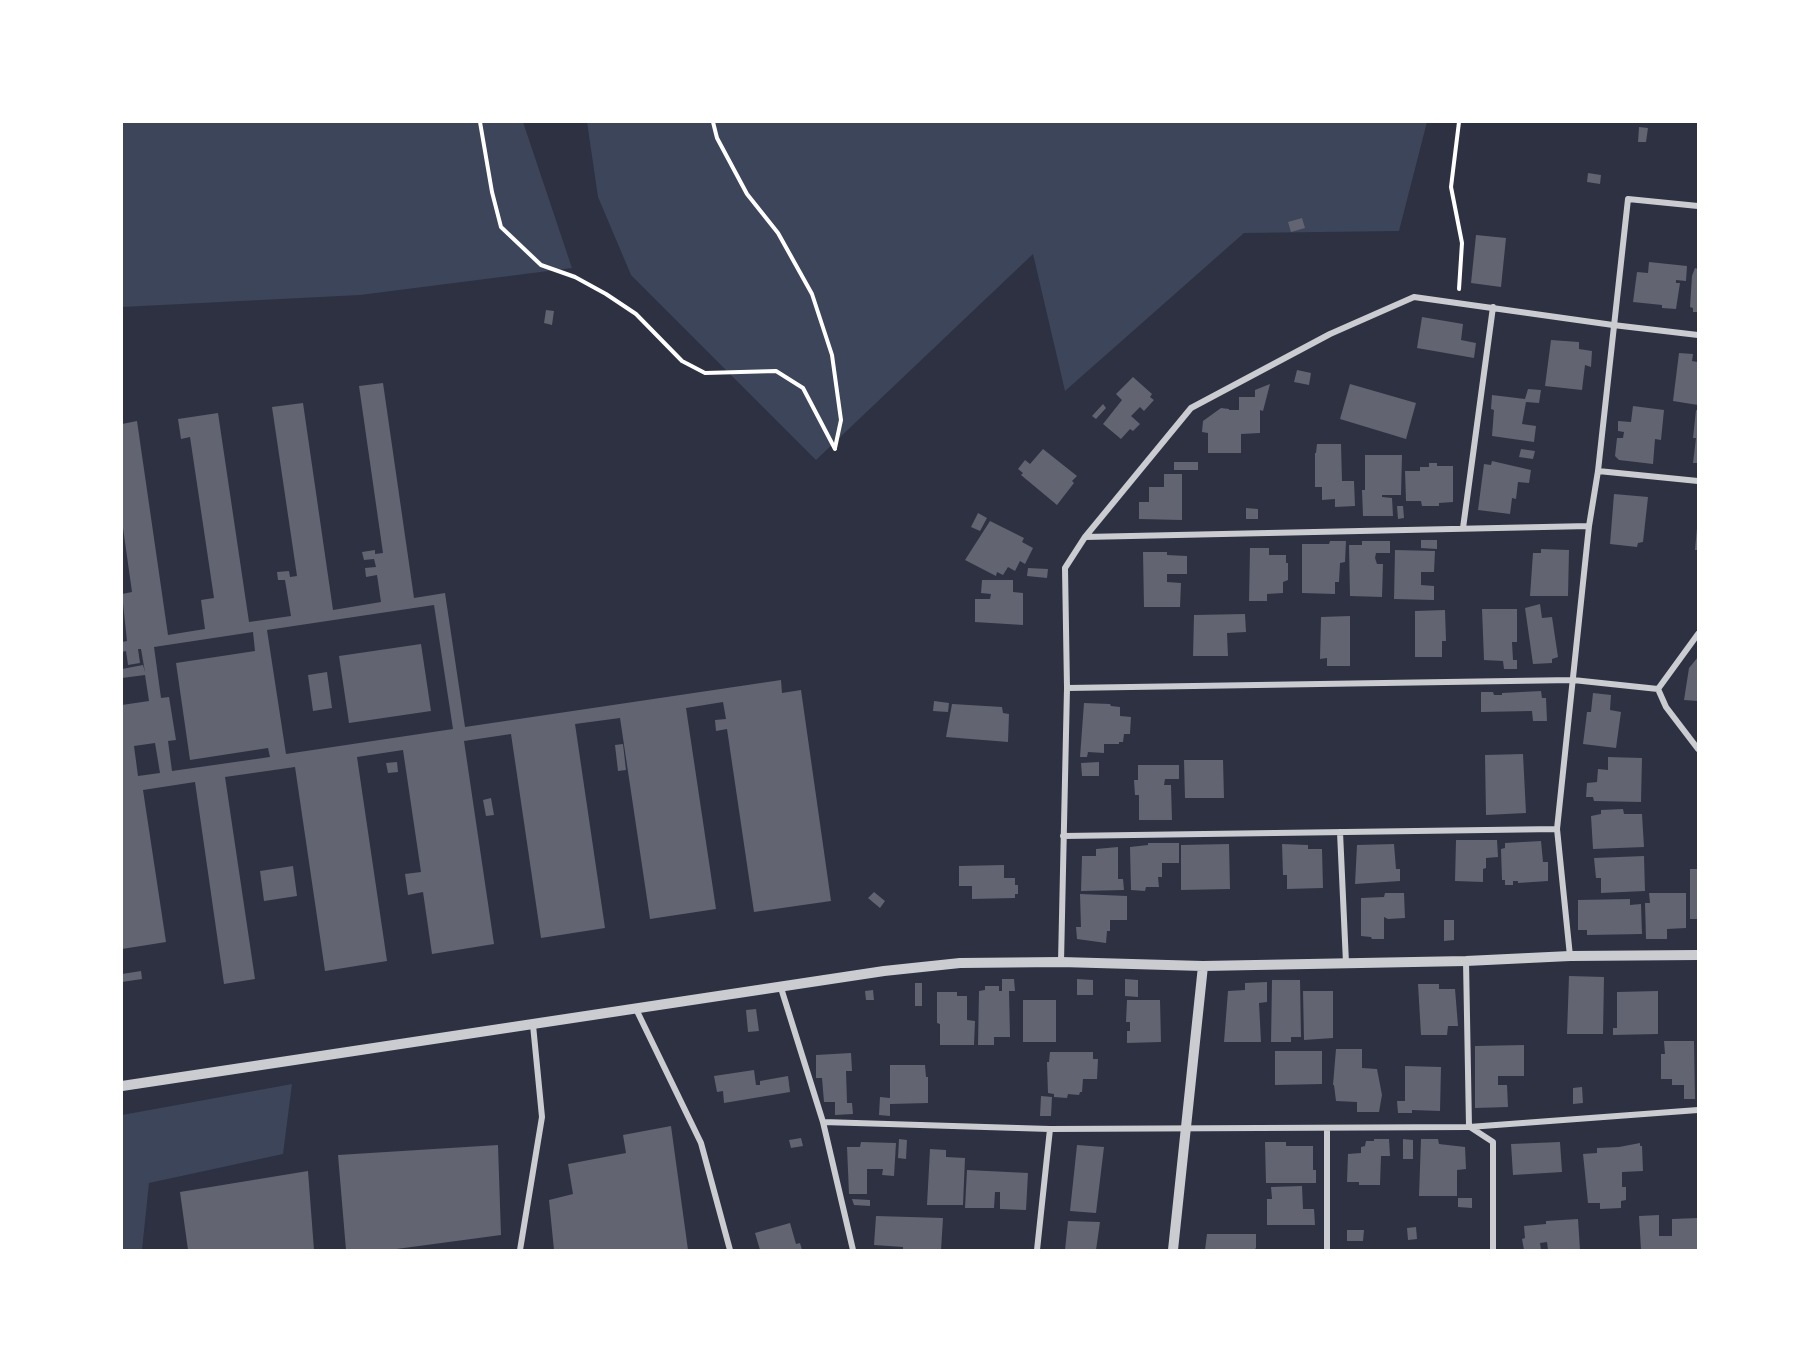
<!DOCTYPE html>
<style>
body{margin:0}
#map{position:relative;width:1820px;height:1372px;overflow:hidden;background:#2d3142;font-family:"Open Sans",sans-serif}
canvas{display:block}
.frame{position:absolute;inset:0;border:123px solid #fff;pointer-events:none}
</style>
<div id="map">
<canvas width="1820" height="1372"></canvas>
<div class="frame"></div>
</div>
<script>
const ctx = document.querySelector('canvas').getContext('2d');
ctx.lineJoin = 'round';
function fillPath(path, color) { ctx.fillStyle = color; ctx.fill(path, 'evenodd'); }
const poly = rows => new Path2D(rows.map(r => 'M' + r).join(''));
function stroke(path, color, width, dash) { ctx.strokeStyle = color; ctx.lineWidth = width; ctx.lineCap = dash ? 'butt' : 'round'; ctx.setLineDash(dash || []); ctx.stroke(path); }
fillPath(poly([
 [122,122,523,122,572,268,360,295,122,307],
 [587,122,1427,122,1399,231,1244,233,1065,391,1033,254,816,460,631,275,598,197],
 [292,1084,283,1154,149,1183,142,1250,122,1250,122,1115]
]), '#3c4559');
fillPath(poly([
 [1639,127,1648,128,1646,142,1638,142],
 [1588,173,1601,175,1600,184,1587,182],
 [1302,218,1305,228,1291,232,1288,222],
 [1476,235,1506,238,1501,287,1471,283],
 [1649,262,1687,266,1686,281,1676,280,1676,283,1680,283,1676,309,1662,308,1662,305,1633,302,1637,272,1648,273],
 [1695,268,1698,269,1698,312,1693,312,1693,308,1690,307,1692,276],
 [546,310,554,311,552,325,544,323],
 [1422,317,1463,324,1461,340,1476,343,1474,358,1417,348],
 [1551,340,1579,342,1579,349,1592,351,1591,367,1585,365,1582,390,1545,386],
 [1679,353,1693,354,1692,361,1698,362,1698,405,1673,401],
 [1297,370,1311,373,1309,385,1294,382],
 [1133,377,1152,394,1150,397,1154,400,1144,411,1140,407,1131,416,1140,424,1133,431,1130,429,1121,439,1103,424,1122,400,1116,394],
 [383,383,414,598,445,593,465,727,781,680,782,693,801,690,831,901,754,912,727,729,716,731,715,720,726,719,723,702,686,708,716,909,650,919,620,718,575,724,605,928,541,938,511,734,464,741,494,944,432,954,423,892,408,895,405,874,421,872,403,750,357,757,387,961,325,971,295,767,225,777,255,979,224,984,195,782,143,790,166,942,122,949,122,705,149,701,145,675,122,678,122,669,143,665,145,672,141,649,138,649,140,663,128,665,126,651,122,652,122,642,127,641,122,594,132,592,122,521,122,424,137,421,168,635,205,629,201,600,214,598,190,437,181,439,178,419,218,413,249,622,291,616,285,580,278,580,277,572,289,571,290,577,297,576,272,407,303,403,333,610,381,602,377,575,366,577,365,568,376,567,374,559,364,560,362,552,375,550,375,554,383,553,359,386],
 [434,605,453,729,286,754,267,630],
 [253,632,255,651,176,663,190,760,268,748,270,757,172,771,168,741,176,740,169,697,161,698,154,647],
 [155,743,160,773,138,776,134,746],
 [1270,384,1263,411,1260,410,1260,433,1241,434,1241,453,1208,453,1208,433,1202,432,1203,421,1221,408,1229,409,1229,410,1239,410,1239,397,1255,397,1255,390],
 [1350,384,1416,403,1406,439,1340,419],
 [1528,389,1541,390,1539,403,1526,402,1522,424,1536,426,1534,442,1492,436,1494,410,1491,409,1492,395,1525,399],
 [1103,404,1106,408,1096,419,1092,416],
 [1633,406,1664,410,1661,440,1655,439,1653,464,1619,460,1615,456,1617,438,1623,438,1624,432,1618,431,1618,421,1631,422],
 [1696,410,1698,411,1698,463,1693,463,1696,438,1693,438],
 [1317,444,1341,444,1342,481,1354,481,1355,506,1335,507,1335,499,1322,500,1322,487,1315,487,1315,453,1316,453],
 [1043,449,1077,476,1072,481,1074,483,1057,505,1021,475,1023,473,1018,469,1025,460,1030,464],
 [1521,449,1535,451,1533,459,1519,457],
 [1365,455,1402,455,1401,495,1382,495,1382,497,1392,498,1393,516,1363,516,1362,490,1365,490],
 [1492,461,1531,470,1529,483,1518,482,1516,499,1512,498,1510,514,1478,510,1484,464,1491,465],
 [1174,462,1198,462,1198,470,1174,470],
 [1429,463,1437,463,1437,466,1453,466,1453,502,1439,503,1439,506,1422,506,1421,501,1406,501,1405,471,1420,471,1420,467,1429,467],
 [1164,474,1182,474,1182,520,1139,519,1139,502,1149,502,1149,487,1164,487],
 [1614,494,1648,497,1643,542,1638,543,1637,547,1610,544],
 [1397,506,1403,506,1404,518,1398,519],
 [1246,508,1258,509,1258,519,1246,519],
 [978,513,987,518,980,531,971,527],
 [990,521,1024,538,1022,542,1033,548,1025,564,1020,561,1015,571,1008,567,1003,575,997,572,996,576,965,560],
 [1697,528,1698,528,1698,550,1695,550],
 [1421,540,1437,540,1437,549,1421,548],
 [1330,541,1346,541,1345,562,1340,563,1339,582,1335,582,1335,594,1302,593,1302,544,1329,544],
 [1362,541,1390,541,1390,553,1376,553,1375,558,1377,564,1383,564,1382,597,1350,596,1349,545,1362,545],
 [1250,548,1269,548,1269,555,1286,555,1286,563,1288,563,1288,580,1283,582,1283,593,1267,594,1267,601,1249,601],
 [1541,549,1569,550,1568,596,1530,596,1533,553,1541,553],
 [1395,550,1435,551,1434,572,1421,572,1421,585,1434,586,1434,600,1394,599],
 [1143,552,1167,552,1167,555,1187,556,1187,574,1167,574,1167,582,1181,583,1180,607,1144,607],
 [1028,568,1048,569,1047,578,1027,576],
 [982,580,1013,580,1013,592,1023,593,1023,625,975,622,975,599,990,599,991,594,981,593],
 [1540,604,1542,618,1552,617,1558,657,1552,659,1552,663,1533,664,1525,608],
 [1482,609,1517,609,1517,642,1512,642,1513,660,1517,660,1517,669,1504,669,1503,661,1484,660],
 [1445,610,1446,641,1442,641,1442,657,1415,657,1415,611],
 [1245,614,1246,632,1227,633,1228,656,1193,656,1194,615],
 [1350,616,1350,666,1327,666,1327,658,1320,659,1321,617],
 [421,644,431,711,349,723,339,656],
 [1698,657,1698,701,1684,700,1689,668],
 [327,672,332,708,313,711,308,675],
 [1541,691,1542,698,1546,698,1547,721,1533,721,1532,711,1481,712,1481,692,1493,692,1494,695,1502,695,1502,693],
 [1593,693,1611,695,1610,710,1621,712,1616,748,1583,744,1587,712,1591,712],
 [934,701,949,703,948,712,933,711],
 [1084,703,1110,704,1111,706,1120,707,1120,716,1131,717,1130,734,1124,734,1123,742,1119,742,1119,744,1104,744,1104,753,1088,752,1087,757,1080,757],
 [952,704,1002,707,1003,713,1009,714,1008,742,946,737],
 [623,744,626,770,618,771,615,745],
 [1523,754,1526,813,1486,815,1485,755],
 [1608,757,1642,758,1641,802,1594,801,1593,797,1586,797,1587,783,1597,782,1598,769,1608,770],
 [1184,760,1223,760,1224,798,1185,798],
 [397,762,398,772,388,773,386,763],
 [1099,762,1099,776,1082,776,1081,763],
 [1138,765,1179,765,1179,779,1165,779,1164,785,1171,785,1172,820,1139,820,1139,795,1135,795,1134,780,1138,780],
 [491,798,494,815,486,816,483,800],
 [1623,809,1624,814,1642,814,1644,847,1593,849,1591,816,1601,814,1601,810],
 [1456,840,1497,840,1498,857,1486,858,1486,868,1483,869,1483,882,1455,881],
 [1541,841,1543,862,1548,862,1548,881,1518,883,1518,881,1513,881,1513,885,1505,885,1505,880,1502,880,1501,849,1505,848,1505,843],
 [1148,843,1179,843,1179,863,1162,863,1162,877,1158,877,1159,887,1146,887,1145,891,1131,890,1130,847,1148,845],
 [1229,844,1230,889,1181,890,1181,845],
 [1282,844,1308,845,1308,849,1322,849,1323,888,1287,889,1287,875,1283,875],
 [1394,844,1396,869,1400,869,1400,881,1355,884,1357,845],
 [1118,847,1118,879,1123,879,1124,890,1081,891,1082,856,1096,856,1096,849],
 [1644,856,1645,891,1601,893,1601,878,1596,878,1594,858],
 [1004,865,1004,878,1015,878,1015,885,1018,885,1018,894,1015,894,1015,898,972,899,972,886,959,886,959,866],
 [293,866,297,896,264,901,260,871],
 [1690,869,1698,869,1698,919,1690,919],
 [874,892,885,901,880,908,868,898],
 [1385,893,1404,893,1405,918,1388,919,1384,917,1384,939,1372,939,1371,937,1361,936,1361,898,1384,897],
 [1649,893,1686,893,1686,928,1667,929,1667,939,1646,939,1645,903,1650,903],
 [1080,894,1127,896,1127,920,1110,920,1110,931,1107,931,1106,943,1077,939,1076,927,1081,927],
 [1630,899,1630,905,1641,904,1642,934,1587,935,1587,930,1578,930,1578,900],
 [1444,920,1454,920,1454,940,1444,941],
 [141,971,142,979,122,982,122,974],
 [1569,976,1604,977,1603,1034,1567,1034],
 [1002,979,1014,979,1015,991,1009,991,1010,1037,994,1037,994,1045,978,1045,979,991,985,990,985,986,999,986,999,991,1002,991],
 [1077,979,1093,980,1093,995,1077,995],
 [1125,979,1138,980,1138,997,1125,996],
 [1272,980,1300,980,1301,1037,1291,1037,1291,1042,1271,1042],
 [1267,982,1267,1002,1259,1003,1261,1042,1224,1042,1228,991,1245,990,1245,983],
 [915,983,922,983,922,1006,915,1006],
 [1418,984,1439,984,1439,989,1455,989,1458,1026,1448,1026,1447,1035,1421,1035],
 [873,990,874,1000,866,1000,865,991],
 [1303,991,1333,991,1333,1038,1304,1040],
 [1658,991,1658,1034,1613,1035,1613,1028,1617,1028,1617,992],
 [937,992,957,992,957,996,967,996,967,1020,975,1021,974,1045,940,1045,940,1024,937,1023],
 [1023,1000,1056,1000,1056,1042,1023,1042],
 [1127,1000,1160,1000,1161,1042,1127,1043,1127,1031,1130,1031,1130,1022,1126,1022],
 [756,1009,759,1031,748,1032,746,1010],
 [1664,1041,1694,1041,1695,1099,1684,1099,1684,1085,1672,1085,1672,1079,1661,1079,1661,1054,1665,1054],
 [1524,1045,1524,1076,1498,1076,1498,1085,1507,1085,1508,1107,1475,1108,1475,1046],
 [1336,1049,1362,1049,1362,1068,1377,1069,1382,1095,1379,1112,1357,1112,1357,1102,1336,1101,1334,1085,1333,1085],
 [1275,1051,1322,1051,1322,1084,1275,1085],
 [1050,1052,1093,1052,1093,1059,1098,1059,1097,1079,1083,1079,1082,1092,1080,1092,1079,1095,1068,1094,1067,1098,1054,1097,1054,1094,1048,1093,1047,1062,1049,1062],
 [851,1053,852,1071,846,1071,847,1103,852,1103,853,1114,835,1115,835,1102,824,1102,822,1078,816,1078,816,1055],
 [890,1065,925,1065,926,1077,928,1077,928,1103,890,1104,890,1116,879,1115,880,1097,890,1098],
 [1405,1066,1441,1067,1440,1111,1412,1110,1412,1113,1398,1113,1397,1101,1405,1101],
 [754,1070,756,1085,760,1085,760,1081,788,1076,790,1092,724,1103,723,1091,717,1092,714,1076],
 [1582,1087,1583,1103,1573,1104,1573,1088],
 [1041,1096,1052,1097,1051,1116,1040,1116],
 [671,1126,688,1250,554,1250,549,1200,573,1194,568,1164,626,1153,623,1135],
 [801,1138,803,1146,791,1148,789,1140],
 [899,1139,907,1140,906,1159,898,1158],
 [1374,1139,1389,1139,1390,1156,1381,1156,1380,1185,1359,1185,1359,1182,1347,1182,1348,1154,1361,1153,1361,1147,1365,1146,1366,1141,1374,1141],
 [1403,1139,1413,1140,1413,1159,1403,1159],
 [1421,1139,1438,1139,1439,1144,1465,1147,1466,1169,1457,1170,1457,1196,1419,1196],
 [861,1142,896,1143,894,1176,882,1175,883,1169,867,1169,867,1194,849,1194,847,1147,860,1147],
 [1265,1142,1286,1142,1286,1146,1313,1146,1313,1170,1316,1170,1316,1183,1266,1183],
 [1560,1142,1562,1172,1513,1175,1511,1144],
 [1640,1143,1640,1146,1642,1146,1643,1171,1622,1172,1622,1187,1626,1187,1626,1200,1621,1201,1621,1208,1600,1209,1600,1203,1588,1203,1583,1154,1597,1153,1597,1148,1619,1147],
 [498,1145,501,1235,389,1250,346,1250,338,1155],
 [1077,1145,1104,1147,1096,1213,1070,1211],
 [930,1149,946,1150,946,1157,965,1158,963,1205,927,1205],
 [967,1170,1028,1173,1026,1210,1000,1209,1000,1192,995,1192,994,1208,965,1208],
 [308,1171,314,1250,188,1250,180,1192],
 [1302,1186,1303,1209,1314,1209,1315,1225,1267,1225,1267,1199,1272,1199,1271,1187],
 [1458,1198,1472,1198,1472,1208,1458,1207],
 [852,1199,870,1200,870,1206,854,1205],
 [1659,1215,1659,1236,1672,1236,1672,1219,1698,1218,1698,1250,1641,1250,1639,1216],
 [876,1216,943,1218,941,1250,903,1250,903,1247,874,1245],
 [1578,1219,1580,1250,1548,1250,1547,1242,1540,1243,1541,1250,1524,1250,1522,1239,1525,1238,1524,1226,1546,1224,1546,1221],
 [1068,1221,1100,1222,1096,1250,1065,1250],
 [790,1223,796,1244,800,1243,802,1250,760,1250,755,1233],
 [1416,1227,1417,1239,1408,1240,1407,1228],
 [1347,1230,1364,1230,1363,1241,1347,1241],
 [1207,1234,1256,1234,1256,1248,1254,1250,1205,1250]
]), '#626471');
stroke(poly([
 [480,122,492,192,501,227,541,265,575,277,606,294,636,314,682,361,705,373,776,371,803,388,835,449],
 [713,122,717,138,747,194,778,233,812,294,832,355,841,420,835,448],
 [1459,122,1451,187,1462,243,1459,289]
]), '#fff', 4);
stroke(poly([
 [1598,471,1698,481],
 [1463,528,1493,307],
 [1085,537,1589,526],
 [1067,688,1573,680,1658,689,1666,707,1698,749],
 [1658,689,1698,634],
 [1340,832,1346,963],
 [1063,836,1557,829],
 [1570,956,1557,829,1589,526,1598,471,1628,199,1698,206],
 [1466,961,1469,1127],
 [1061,962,1067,688,1065,568,1085,537,1191,408,1330,334,1414,297,1613,325,1698,335],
 [781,988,823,1122,853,1250],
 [636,1009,701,1143,730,1250],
 [823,1122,1050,1129,1469,1127,1698,1110],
 [1470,1127,1493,1142,1493,1250],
 [520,1250,542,1117,533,1025],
 [1037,1250,1050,1129],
 [1327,1250,1327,1128]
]), '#caccd0', 6);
stroke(poly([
 [122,1086,884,971,960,963,1061,962,1203,966,1466,961,1570,956,1698,955],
 [1173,1250,1203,966]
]), '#caccd0', 10);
</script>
